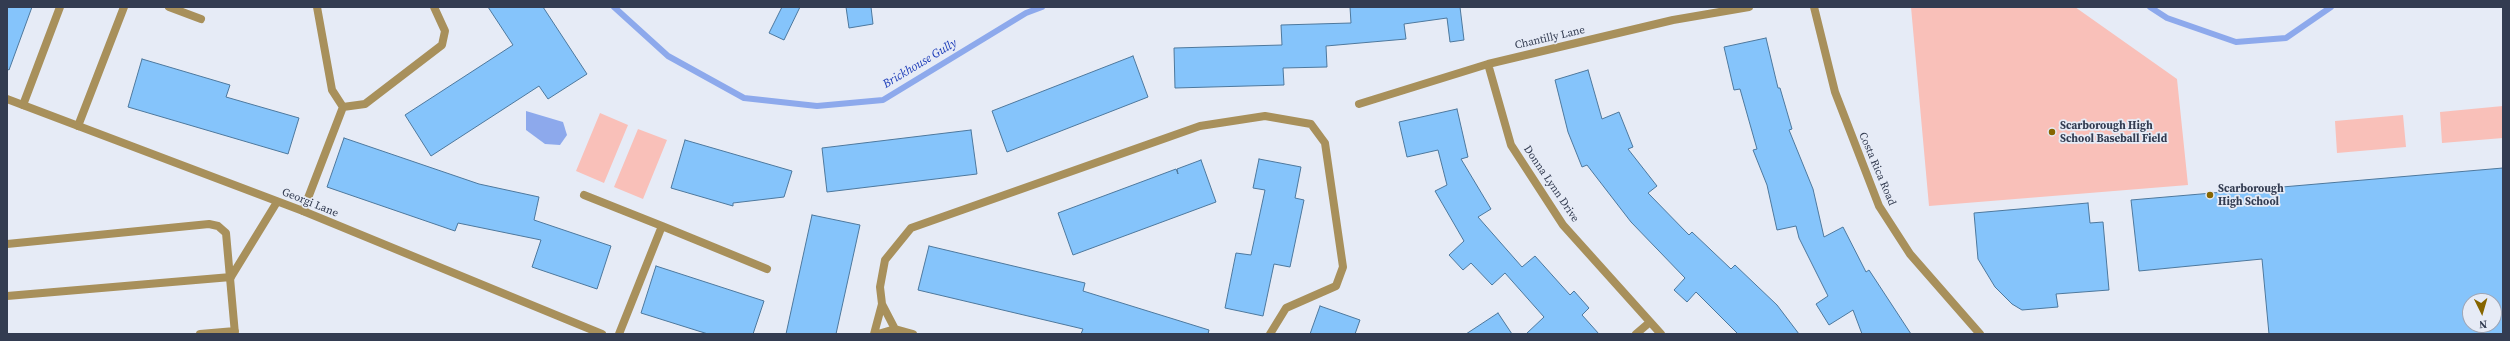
<!DOCTYPE html>
<style>
body{margin:0}
#map{position:relative;width:2510px;height:341px;overflow:hidden;background:#e6ebf6;font-family:"Source Serif 4",serif}
canvas{display:block}
.frame{position:absolute;inset:0;border:8px solid #333c51;pointer-events:none}
.north{position:absolute;left:2462px;top:293px;width:40px;height:40px;box-sizing:border-box;background:#e6ebf6;border:1px solid #9ea5b4;border-radius:50%;rotate:175deg;font-size:11px;font-weight:700;line-height:16px;text-align:center;color:#333c51}
.north::after{content:'';display:block;margin:auto;width:14px;height:18px;background:#866500;clip-path:polygon(50% 0,100% 100%,50% 72%,0 100%)}
</style>
<div id="map">
<canvas width="2510" height="341"></canvas>
<div class="frame"></div>
<div class="north">N</div>
</div>
<script>
const ctx = document.querySelector('canvas').getContext('2d');
ctx.lineJoin = 'round';
function fillPath(path, color) { ctx.fillStyle = color; ctx.fill(path, 'evenodd'); }
const poly = rows => new Path2D(rows.map(r => 'M' + r).join(''));
function stroke(path, color, width, dash) { ctx.strokeStyle = color; ctx.lineWidth = width; ctx.lineCap = dash ? 'butt' : 'round'; ctx.setLineDash(dash || []); ctx.stroke(path); }
function drawText(font, color, halo, rows, align = 'center') {
  ctx.font = font + ' "Source Serif 4",serif'; ctx.lineWidth = 3.5; ctx.setLineDash([]); ctx.textBaseline = 'middle'; ctx.strokeStyle = halo; ctx.fillStyle = color; for (const [text, x, y, turn = 0] of rows) {
    ctx.save(); ctx.translate(x, y); ctx.rotate((+turn || 0) * Math.PI / 180); ctx.textAlign = isNaN(turn) ? turn : align; if (halo) ctx.strokeText(text, 0, 0); ctx.fillText(text, 0, 0); ctx.restore();
  }
}
fillPath(poly([
 [1911,7,2075,7,2177,79,2188,185,1929,206],
 [2503,106,2503,138,2442,143,2440,112],
 [600,113,628,125,604,183,576,171],
 [2403,115,2406,147,2337,153,2335,121],
 [638,129,667,140,643,199,614,187]
]), '#f9c0b9');
fillPath(poly([
 [526,111,563,122,567,135,560,145,545,144,526,130]
]), '#8da9ec');
stroke(poly([
 [614,7,668,56,744,98,817,106,883,100,1026,13,1042,7],
 [2150,7,2167,18,2236,42,2286,38,2331,7]
]), '#8da9ec', 6);
const building = poly([
 [7,7,32,7,9,70,7,69,7,7],
 [488,7,543,7,587,74,548,99,539,86,431,156,405,115,513,45,488,7],
 [782,7,800,7,784,40,769,33,782,7],
 [846,7,871,7,873,24,849,28,846,7],
 [1350,7,1460,7,1464,40,1450,42,1447,18,1404,24,1406,39,1326,46,1327,67,1283,68,1284,85,1175,88,1174,48,1282,45,1281,25,1351,23,1350,7],
 [1766,38,1778,88,1780,88,1792,129,1789,130,1813,189,1824,237,1843,227,1866,272,1869,270,1911,334,1862,334,1853,310,1829,325,1816,304,1828,296,1799,238,1796,226,1777,230,1767,185,1753,150,1757,149,1740,89,1734,90,1724,47,1766,38],
 [1133,56,1148,97,1007,152,992,111,1133,56],
 [142,59,230,85,226,97,299,118,288,154,128,107,142,59],
 [1588,70,1602,119,1619,112,1633,147,1628,149,1657,186,1648,193,1689,235,1692,232,1731,269,1735,265,1777,305,1799,334,1738,334,1696,292,1687,302,1674,290,1685,278,1631,222,1587,165,1582,167,1568,132,1555,80,1588,70],
 [1457,109,1468,157,1461,159,1491,209,1478,217,1522,267,1535,256,1570,295,1574,291,1589,308,1582,315,1599,334,1526,334,1544,317,1505,273,1492,285,1471,263,1463,270,1449,255,1464,241,1435,191,1447,185,1438,150,1407,157,1399,122,1457,109],
 [971,130,977,174,827,192,822,148,971,130],
 [344,138,479,184,539,197,534,220,611,246,597,289,532,267,541,240,458,223,455,231,327,187,344,138],
 [685,140,792,171,784,197,733,203,733,206,671,188,685,140],
 [1259,159,1301,167,1295,198,1304,200,1290,267,1274,264,1263,316,1225,308,1236,253,1251,255,1265,190,1253,188,1259,159],
 [1201,160,1216,202,1073,255,1058,213,1176,169,1178,174,1177,169,1201,160],
 [2503,168,2503,334,2269,334,2262,259,2139,271,2131,200,2503,168],
 [2470,301,2494,301,2494,325,2470,325,2470,301],
 [2088,203,2090,223,2103,222,2109,290,2056,294,2058,307,2022,310,2012,304,1995,287,1978,259,1974,213,2088,203],
 [812,215,860,225,836,334,786,334,812,215],
 [929,246,1085,283,1083,291,1209,330,1208,334,1081,334,1083,329,918,290,929,246],
 [656,266,764,301,753,334,708,334,641,313,656,266],
 [1320,306,1360,320,1355,334,1310,334,1320,306],
 [1498,313,1512,334,1466,334,1498,313]
]);
fillPath(building, '#85c4fb');
stroke(building, '#4d789d', 1);
stroke(poly([
 [169,7,201,19],
 [317,7,332,90,343,107],
 [23,105,60,7],
 [343,107,365,104,442,45,445,31,434,7],
 [78,126,124,7],
 [584,195,662,226],
 [303,211,343,107],
 [7,244,209,224,218,226,226,233,235,334],
 [231,277,277,202],
 [7,296,231,277],
 [895,329,882,304,880,287,885,260,911,228,1200,126,1265,116,1311,124,1325,143,1343,267,1336,286,1286,308,1270,334],
 [200,334,235,331],
 [619,334,662,226,767,269],
 [874,334,882,304],
 [878,334,895,329,913,334]
]), '#a8905b', 8);
stroke(poly([
 [1814,7,1835,92,1879,206,1910,254,1980,334],
 [1488,64,1511,145,1563,225,1661,334],
 [7,99,303,211,602,334],
 [1359,104,1488,64,1673,20,1749,7],
 [1636,334,1650,322]
]), '#a8905b', 8);
for (const [x, y, r, color] of [
 [2052,132,4,"#866500"],
 [2210,195,4,"#866500"]
]) { const dot = new Path2D(); dot.arc(x, y, r, 0, 2 * Math.PI); ctx.fillStyle = color; ctx.fill(dot); stroke(dot, '#e6ebf6', 1.5); }
drawText('11px', '#333c51', '#e6ebf6', [
 ["Chantilly Lane",1550,38,-13],
 ["Costa Rica Road",1877,169,67],
 ["Donna Lynn Drive",1551,184,56],
 ["Georgi Lane",310,203,22]
]);
drawText('bold 11px', '#333c51', '#e6ebf6', [
 ["Scarborough High",2060,126],
 ["School Baseball Field",2060,139],
 ["Scarborough",2218,189],
 ["High School",2218,202]
], 'left');
drawText('italic 12px', '#1b3bb8', '#e6ebf6', [
 ["Brickhouse Gully",920,64,-31]
]);
</script>
